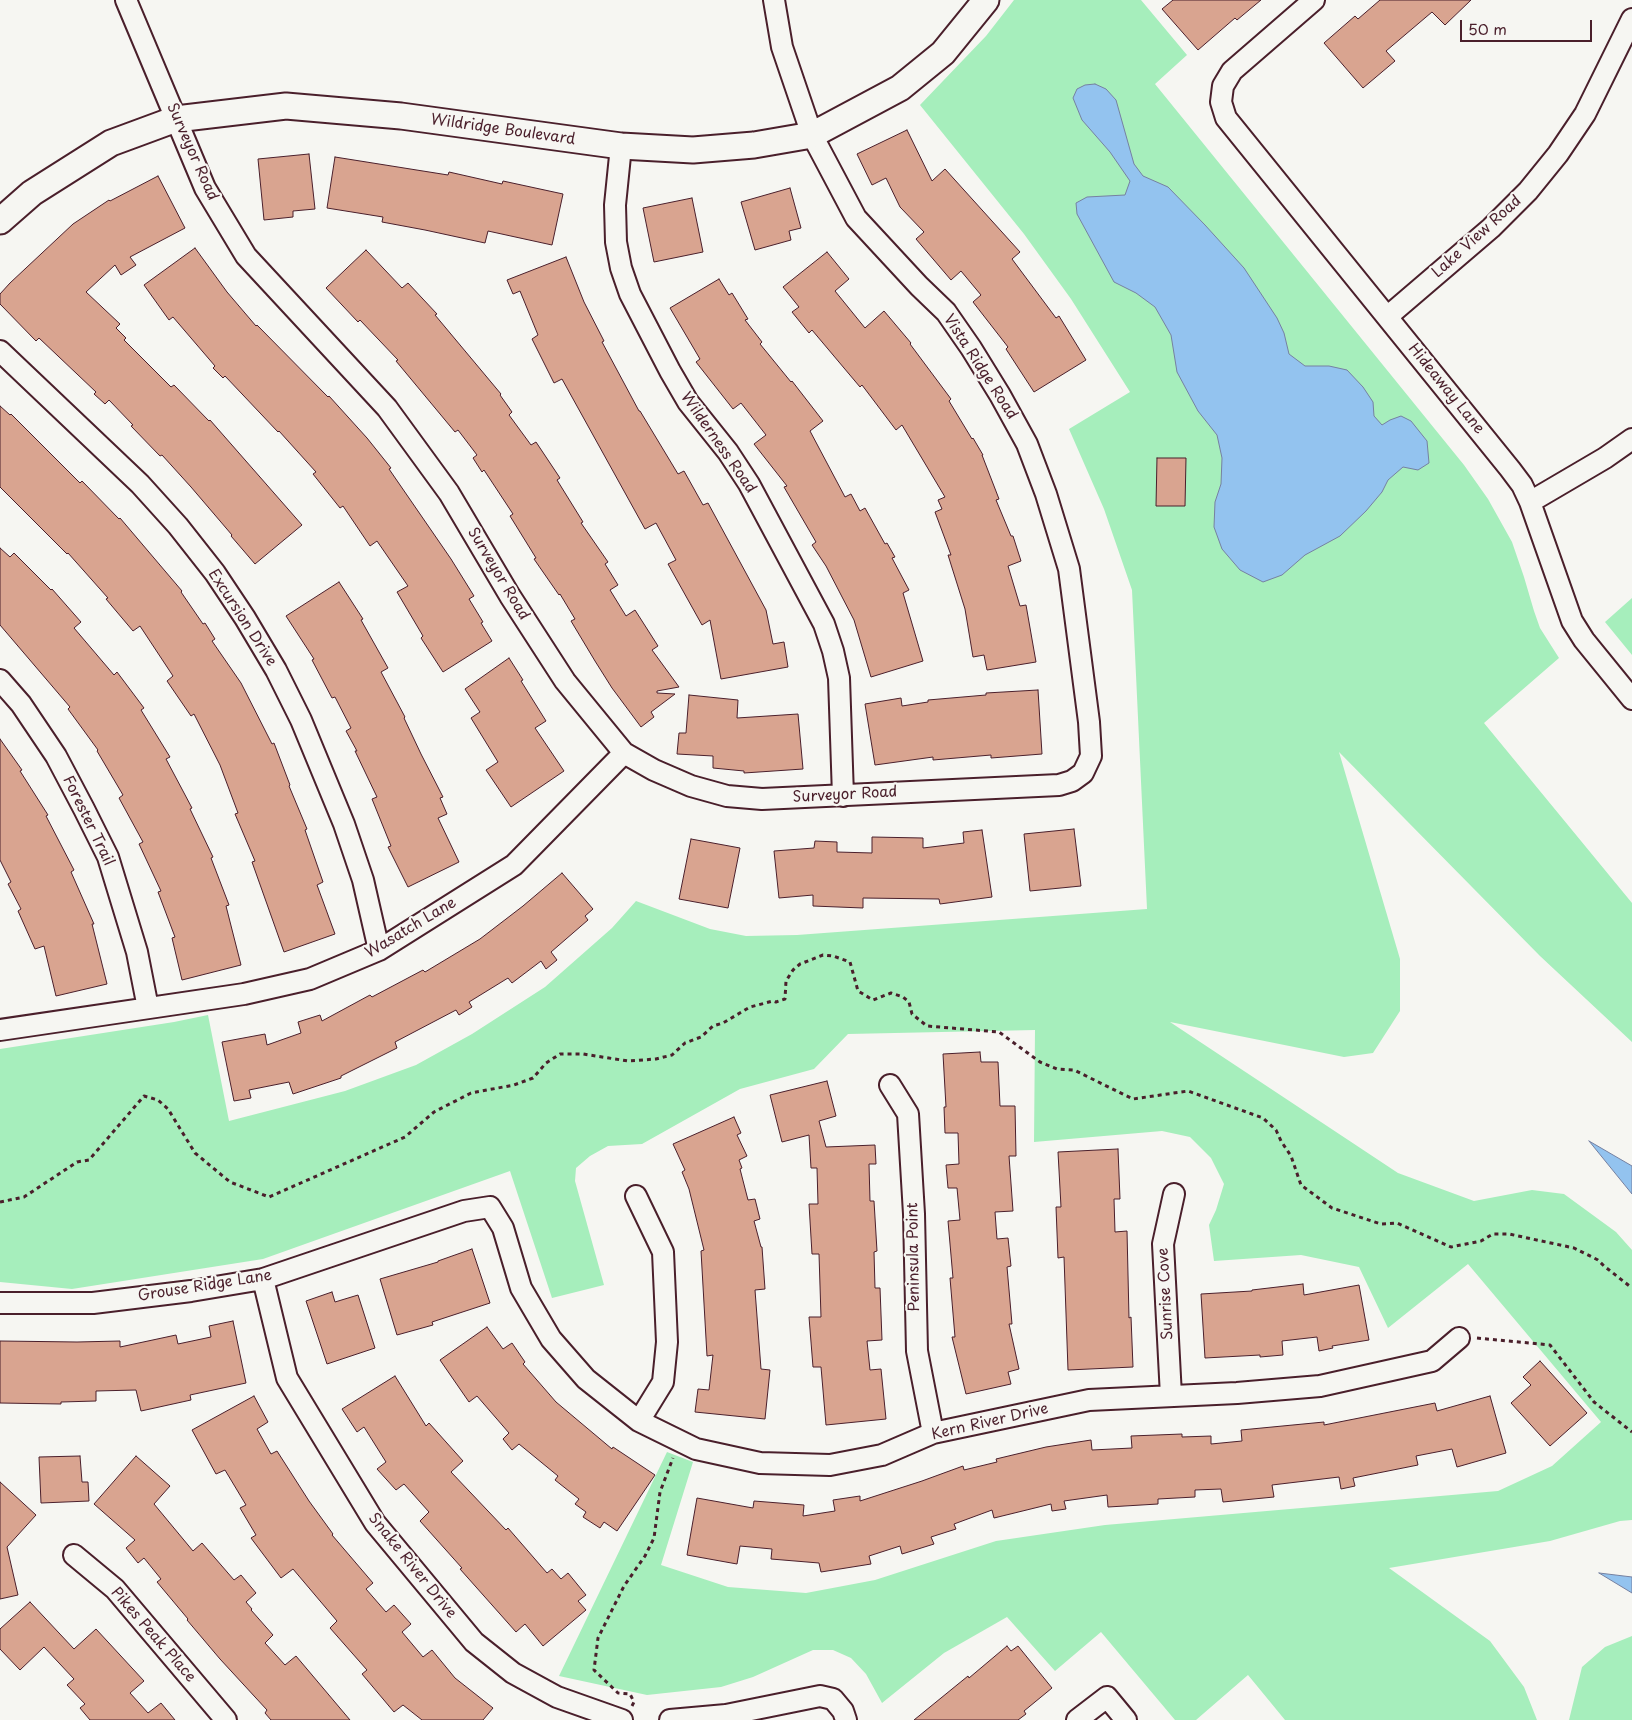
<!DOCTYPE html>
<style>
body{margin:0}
#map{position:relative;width:1632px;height:1720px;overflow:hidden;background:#f6f6f2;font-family:"Playpen Sans",sans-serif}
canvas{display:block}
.scale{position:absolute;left:1460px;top:20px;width:132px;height:22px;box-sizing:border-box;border:2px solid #4a1f2b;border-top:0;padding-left:6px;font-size:15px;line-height:18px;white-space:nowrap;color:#4a1f2b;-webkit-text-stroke:4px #f6f6f2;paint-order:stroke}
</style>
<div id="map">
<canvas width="1632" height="1720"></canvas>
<div class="scale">50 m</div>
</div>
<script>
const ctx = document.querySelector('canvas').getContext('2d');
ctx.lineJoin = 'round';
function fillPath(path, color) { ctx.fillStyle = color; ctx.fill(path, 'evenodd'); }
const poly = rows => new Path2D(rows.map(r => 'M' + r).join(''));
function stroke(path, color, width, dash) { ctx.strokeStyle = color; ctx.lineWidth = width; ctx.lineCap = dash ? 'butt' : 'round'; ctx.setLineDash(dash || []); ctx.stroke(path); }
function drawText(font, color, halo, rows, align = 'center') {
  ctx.font = font + ' "Playpen Sans",sans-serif'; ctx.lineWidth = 4.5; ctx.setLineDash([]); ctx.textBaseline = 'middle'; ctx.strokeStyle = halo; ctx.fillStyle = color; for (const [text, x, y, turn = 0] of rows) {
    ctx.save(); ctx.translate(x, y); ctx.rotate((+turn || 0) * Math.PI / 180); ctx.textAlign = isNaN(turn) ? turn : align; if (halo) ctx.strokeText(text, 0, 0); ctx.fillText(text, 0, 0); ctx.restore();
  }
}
fillPath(poly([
 [1014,0,1141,0,1187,55,1155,84,1464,465,1488,499,1512,542,1524,577,1534,611,1540,628,1559,658,1484,723,1632,903,1632,1042,1540,956,1339,752,1400,959,1400,1011,1373,1053,1344,1057,1170,1022,1398,1173,1474,1201,1532,1190,1564,1194,1616,1232,1632,1250,1632,1520,1620,1521,1550,1541,1389,1568,1490,1641,1524,1687,1537,1720,1285,1720,1248,1675,1196,1720,1175,1720,1101,1632,1055,1671,1007,1617,944,1653,882,1703,866,1674,851,1658,833,1650,813,1650,753,1677,721,1687,647,1695,559,1676,667,1452,693,1462,661,1565,728,1587,806,1593,875,1580,996,1541,1105,1525,1498,1491,1552,1466,1601,1422,1468,1264,1388,1328,1359,1267,1301,1255,1214,1261,1209,1225,1216,1210,1224,1184,1211,1158,1190,1137,1162,1131,1034,1142,1035,1030,848,1034,814,1069,740,1089,642,1144,608,1146,590,1156,576,1168,575,1181,604,1285,552,1298,510,1171,263,1259,72,1289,0,1282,0,1049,174,1022,208,1015,229,1121,345,1091,416,1065,472,1034,545,987,612,928,636,901,710,929,746,936,797,935,1147,909,1132,590,1104,509,1069,429,1130,392,1071,299,1024,234,920,105,986,36],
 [1632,598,1632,655,1605,622],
 [1632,1636,1632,1720,1569,1720,1582,1667,1605,1647]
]), '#a6eebc');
const water = poly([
 [1095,84,1106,89,1116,100,1134,164,1143,176,1168,187,1205,225,1244,268,1277,318,1284,333,1289,354,1305,366,1329,366,1347,370,1363,387,1373,402,1374,416,1382,425,1390,420,1401,416,1411,421,1427,441,1429,463,1418,470,1403,467,1388,480,1382,492,1366,511,1340,536,1305,555,1282,575,1263,582,1240,570,1222,549,1214,527,1215,502,1221,484,1222,458,1217,435,1198,411,1177,372,1171,335,1155,307,1136,293,1114,282,1077,214,1076,203,1087,197,1125,195,1130,181,1110,152,1082,120,1073,98,1077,89,1085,85,1095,84],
 [1589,1141,1632,1166,1632,1194,1589,1141],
 [1599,1573,1632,1577,1632,1593,1599,1573]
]);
fillPath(water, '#93c3ef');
stroke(water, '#7681a1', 1);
const building = poly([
 [1173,0,1261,0,1237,20,1235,18,1198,50,1162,9,1173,0],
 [1380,0,1471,0,1445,25,1432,12,1386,51,1395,61,1363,88,1324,43,1355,16,1358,19,1380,0],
 [907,130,932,181,945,169,1020,252,1012,259,1056,318,1059,316,1086,360,1034,392,1006,349,1008,347,973,302,981,295,961,271,951,280,916,239,924,232,900,207,886,178,872,185,857,154,907,130],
 [309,154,315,209,293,211,293,217,264,220,258,159,309,154],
 [335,157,448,175,449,172,502,184,503,181,563,194,552,245,488,231,485,243,425,230,382,222,383,217,327,208,335,157],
 [158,176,185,228,130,257,136,265,121,275,115,265,86,292,120,324,116,328,126,338,124,340,171,387,174,385,209,421,210,420,302,525,255,564,231,536,232,535,191,487,162,455,160,456,131,426,133,425,109,400,105,404,94,394,96,392,39,338,36,341,0,304,0,294,10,283,73,224,109,200,110,201,158,176],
 [790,188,801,228,789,231,791,240,755,250,741,202,790,188],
 [692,198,703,252,654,262,643,208,692,198],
 [195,248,227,292,256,326,257,325,328,397,329,396,367,438,391,468,389,469,451,559,474,596,469,599,483,622,481,623,492,641,443,672,421,638,423,636,397,592,408,586,377,541,370,546,343,506,340,508,313,474,316,472,279,431,278,432,225,376,223,378,213,368,215,366,173,317,169,320,144,285,195,248],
 [366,250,402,288,408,283,437,314,435,315,501,394,500,395,512,412,509,415,531,445,536,442,560,478,557,480,583,522,581,523,608,562,605,564,618,585,610,590,626,616,635,610,658,646,652,650,679,687,657,691,657,693,675,694,651,712,654,717,641,727,612,688,595,661,571,621,575,619,560,594,559,595,534,559,536,558,510,516,513,514,484,470,482,472,473,458,477,455,458,430,455,432,396,361,398,360,360,320,358,322,326,288,366,250],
 [827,252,849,279,835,291,865,328,884,311,911,343,910,344,951,399,949,401,972,439,973,438,983,455,982,455,999,499,996,500,1011,536,1013,536,1021,561,1008,566,1020,606,1026,605,1036,662,987,670,984,655,973,657,965,609,948,555,951,555,935,512,942,509,938,500,945,497,902,425,896,430,862,385,860,387,812,330,809,333,792,312,799,307,783,287,827,252],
 [566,257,584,302,604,341,602,342,639,411,640,411,678,474,684,471,703,505,708,503,766,610,773,644,784,642,788,667,721,679,710,620,702,625,668,564,676,560,656,523,645,529,562,379,554,383,532,339,538,335,520,291,513,294,507,280,566,257],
 [719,279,729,295,732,293,748,319,745,320,762,342,760,344,791,382,792,381,823,421,810,431,845,497,851,494,860,511,865,508,885,544,887,543,895,557,892,558,909,590,903,593,923,661,871,677,854,620,826,566,812,545,816,542,784,487,787,486,754,444,766,435,741,403,733,409,696,362,700,359,670,308,719,279],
 [0,406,10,415,11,414,80,483,82,481,119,519,120,518,182,591,181,592,203,624,205,623,215,639,212,641,241,683,272,744,274,743,290,785,289,786,307,829,305,830,323,882,317,885,335,934,284,952,252,862,255,861,235,814,238,813,220,765,194,714,191,716,167,681,173,676,140,626,133,631,106,599,108,598,68,553,67,554,0,487,0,406],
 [1157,458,1186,458,1185,506,1156,506,1157,458],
 [0,548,10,557,14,553,51,590,52,589,81,622,74,628,114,675,117,672,144,708,141,710,170,757,166,759,192,808,190,809,213,857,211,858,229,905,226,906,241,965,182,980,172,938,175,937,158,892,161,891,139,844,143,842,119,798,123,795,97,751,98,750,68,709,70,707,0,625,0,548],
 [339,582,363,619,361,620,388,668,381,672,405,717,404,718,421,754,443,797,440,798,447,814,438,818,459,862,408,887,388,847,391,846,372,799,377,797,355,751,357,751,346,731,351,728,335,697,332,698,312,660,314,659,286,616,339,582],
 [509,658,523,680,521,681,546,721,535,728,564,771,511,807,486,770,498,762,471,718,480,712,465,689,509,658],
 [1038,690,1042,754,991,758,991,755,933,760,933,757,875,765,865,704,901,698,902,706,928,702,928,700,986,695,986,693,1038,690],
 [689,695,738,700,737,718,798,714,803,769,744,773,744,771,713,768,713,756,677,754,679,733,686,733,689,695],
 [0,739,22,770,20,771,48,815,46,816,74,870,71,872,94,924,92,924,107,984,56,996,44,946,35,949,18,911,21,909,8,884,11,882,0,860,0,739],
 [1074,829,1081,886,1030,891,1024,834,1074,829],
 [982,830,992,897,940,904,939,899,863,898,863,908,813,906,813,895,779,898,774,851,814,848,815,841,837,842,837,852,872,853,872,837,923,838,923,848,964,843,963,832,982,830],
 [691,839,740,848,728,908,679,899,691,839],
 [562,873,593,909,585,916,588,920,551,952,557,960,546,969,541,961,512,983,508,978,469,1002,472,1007,459,1015,456,1010,395,1042,397,1048,341,1076,341,1078,293,1094,289,1082,249,1090,251,1098,234,1101,222,1042,265,1034,267,1045,301,1033,298,1022,320,1015,322,1021,370,995,372,997,423,970,425,972,480,939,523,906,562,873],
 [980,1052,981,1062,998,1062,1000,1106,1015,1106,1016,1156,1009,1156,1013,1211,995,1212,997,1239,1008,1238,1011,1266,1007,1267,1012,1324,1009,1324,1019,1369,1008,1372,1011,1384,966,1394,952,1337,955,1337,950,1278,953,1278,948,1221,960,1220,957,1188,948,1188,946,1165,959,1164,958,1133,945,1133,944,1107,946,1107,943,1054,980,1052],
 [827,1081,836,1116,819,1121,826,1147,875,1145,876,1164,869,1164,870,1201,874,1201,877,1251,874,1252,875,1288,880,1288,882,1340,867,1341,870,1370,881,1369,886,1419,826,1425,821,1367,813,1367,809,1317,821,1317,819,1254,812,1254,809,1204,818,1204,817,1168,811,1168,809,1135,782,1142,770,1095,827,1081],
 [734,1117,741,1133,737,1135,747,1156,739,1160,742,1168,740,1169,748,1200,755,1199,760,1219,754,1221,761,1247,762,1247,765,1289,755,1290,761,1369,770,1370,765,1419,695,1412,698,1389,709,1390,713,1355,707,1356,701,1251,704,1250,689,1189,682,1172,685,1170,673,1144,734,1117],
 [1118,1149,1120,1199,1114,1199,1115,1232,1127,1231,1129,1318,1131,1317,1133,1367,1068,1370,1064,1257,1058,1258,1056,1207,1061,1207,1058,1152,1118,1149],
 [472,1249,490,1303,432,1322,433,1325,397,1335,380,1279,438,1262,438,1261,472,1249],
 [1303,1284,1304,1295,1359,1285,1369,1340,1332,1346,1333,1348,1319,1351,1317,1337,1282,1341,1283,1355,1260,1357,1260,1355,1205,1358,1201,1294,1252,1291,1252,1290,1303,1284],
 [332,1292,335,1302,358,1295,375,1348,327,1364,306,1301,332,1292],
 [233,1321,246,1383,190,1395,191,1400,141,1411,136,1390,96,1391,96,1401,61,1402,61,1404,0,1403,0,1341,77,1342,120,1341,120,1347,176,1335,178,1344,211,1337,209,1326,233,1321],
 [487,1327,503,1349,512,1343,525,1362,523,1364,556,1402,612,1449,613,1447,655,1475,617,1531,604,1522,600,1528,583,1517,586,1512,575,1504,579,1499,555,1480,558,1476,519,1444,512,1450,503,1439,509,1433,477,1396,469,1402,440,1360,487,1327],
 [1540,1361,1587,1413,1550,1446,1511,1403,1531,1385,1523,1377,1540,1361],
 [395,1376,426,1426,429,1423,463,1461,451,1472,506,1530,508,1528,547,1573,552,1569,561,1579,568,1573,586,1595,578,1601,586,1610,543,1646,525,1624,516,1632,460,1569,462,1568,420,1521,429,1512,404,1484,396,1490,377,1469,386,1462,364,1427,357,1432,342,1409,395,1376],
 [254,1396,268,1422,257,1429,271,1454,277,1451,309,1501,333,1534,332,1535,373,1583,366,1589,386,1612,394,1605,411,1624,402,1632,423,1657,432,1650,455,1678,493,1708,483,1720,422,1720,403,1705,394,1712,362,1674,367,1670,330,1628,337,1621,293,1569,281,1578,251,1538,256,1535,240,1508,246,1505,225,1470,216,1474,192,1430,254,1396],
 [1490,1396,1506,1453,1457,1467,1452,1449,1416,1456,1418,1465,1353,1478,1355,1486,1341,1489,1339,1477,1272,1485,1274,1497,1223,1502,1221,1489,1195,1490,1195,1497,1158,1499,1158,1504,1108,1507,1107,1495,1064,1501,1066,1509,1052,1511,1051,1504,994,1518,992,1510,954,1524,956,1529,931,1537,934,1544,902,1554,900,1546,869,1556,871,1564,821,1572,819,1563,771,1559,772,1549,740,1546,737,1564,687,1555,697,1498,753,1508,754,1501,804,1505,803,1516,835,1511,833,1500,860,1496,860,1501,922,1481,963,1466,964,1470,997,1462,996,1459,1046,1447,1091,1440,1092,1450,1132,1448,1131,1436,1182,1434,1182,1437,1211,1436,1211,1444,1242,1441,1241,1430,1324,1422,1324,1425,1435,1403,1437,1411,1490,1396],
 [80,1456,82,1482,88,1482,89,1501,41,1503,39,1457,80,1456],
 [136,1456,170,1486,154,1504,193,1551,202,1543,234,1580,241,1575,256,1593,246,1602,252,1609,251,1610,273,1635,265,1643,285,1665,296,1656,350,1720,271,1720,265,1713,267,1710,220,1659,187,1620,188,1619,157,1582,161,1579,144,1558,138,1563,126,1548,135,1540,94,1504,136,1456],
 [0,1482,36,1515,7,1547,18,1595,0,1599,0,1482],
 [30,1602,74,1649,96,1629,144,1681,130,1693,148,1713,161,1703,175,1720,90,1720,80,1708,85,1704,67,1685,74,1679,44,1647,20,1670,0,1649,0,1629,30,1602],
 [1007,1646,1011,1651,1018,1646,1052,1688,1024,1711,1026,1714,1018,1720,914,1720,968,1676,969,1678,1007,1646]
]);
fillPath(building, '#d9a490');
stroke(building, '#4a1f2b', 1);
const minor = poly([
 [126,0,205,188,246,256,387,408,449,493,510,596,565,681,624,753,654,770,691,786,727,796,762,799,1059,785,1072,781,1083,773,1091,756,1089,722,1069,569,1046,494,1027,444,1000,395,971,348,946,312,919,286,856,218,812,135,782,47,774,0],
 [1314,0,1232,71,1223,86,1221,102,1226,118,1510,469,1522,485,1530,502,1572,621,1584,640,1632,699],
 [621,146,615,205,616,242,621,268,630,294,670,371,688,402,728,452,749,484,824,624,833,651,839,678,843,796],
 [1387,317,1491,228,1528,191,1558,154,1585,114,1632,19],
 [0,351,140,484,178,526,215,573,245,618,276,670,301,720,344,824,363,880,379,950],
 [1530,502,1605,458,1632,439],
 [0,680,21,704,56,756,84,809,108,857,137,952,148,1008],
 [0,1030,244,994,310,979,379,950,514,865,624,753],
 [890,1085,908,1114,914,1214,917,1351,933,1433],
 [636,1196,663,1252,667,1342,663,1382,639,1421],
 [263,1279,287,1378,375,1523,474,1642,513,1673,557,1697,622,1720],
 [0,1303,93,1303,191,1291,263,1279,464,1211,490,1207,503,1228,521,1288,551,1339,586,1379,639,1421,696,1449,760,1463,830,1465,882,1455,933,1433,1089,1400,1237,1393,1320,1386,1432,1361,1459,1338],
 [1171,1396,1163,1244,1174,1194],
 [74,1555,115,1589,226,1720],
 [670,1720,726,1715,820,1696,833,1699,843,1711,846,1720],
 [1077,1720,1107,1697,1126,1720]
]);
const tertiary = poly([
 [0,221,32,193,111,143,176,119,286,106,401,116,621,146,693,150,754,145,812,135,900,88,943,53,986,0]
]);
stroke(minor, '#4a1f2b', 24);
stroke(tertiary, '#4a1f2b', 29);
stroke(poly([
 [0,1202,24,1197,77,1162,89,1160,144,1096,158,1100,168,1109,195,1153,230,1182,269,1197,405,1137,434,1112,471,1093,514,1085,533,1078,546,1063,560,1054,583,1054,628,1061,656,1059,672,1055,685,1043,701,1037,713,1026,723,1023,750,1007,773,1001,776,1002,785,999,786,981,793,970,800,964,823,955,833,956,850,962,858,991,873,1000,891,993,903,997,909,1002,912,1014,927,1026,999,1032,1040,1062,1057,1069,1074,1070,1133,1099,1188,1091,1263,1118,1276,1130,1281,1141,1291,1156,1301,1185,1332,1208,1381,1224,1397,1223,1451,1247,1481,1241,1493,1234,1509,1234,1574,1248,1598,1260,1604,1266,1632,1288],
 [1477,1338,1550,1345,1594,1402,1632,1432],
 [632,1706,634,1702,630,1694,618,1693,594,1670,598,1638,624,1586,645,1556,654,1538,660,1492,673,1458]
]), '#4a1f2b', 3, [4, 4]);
stroke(minor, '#f6f6f2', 20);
stroke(tertiary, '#f6f6f2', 25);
drawText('15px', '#4a1f2b', '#f6f6f2', [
 ["Wildridge Boulevard",503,130,8],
 ["Surveyor Road",192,152,66],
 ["Lake View Road",1477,237,-42],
 ["Vista Ridge Road",980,367,57],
 ["Hideaway Lane",1446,389,51],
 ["Wilderness Road",718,443,55],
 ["Surveyor Road",498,574,59],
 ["Excursion Drive",242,618,57],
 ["Surveyor Road",845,795,-3],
 ["Forester Trail",88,821,64],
 ["Wasatch Lane",411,928,-31],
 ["Peninsula Point",914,1257,-91],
 ["Grouse Ridge Lane",205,1286,-9],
 ["Sunrise Cove",1166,1294,-93],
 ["Kern River Drive",990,1422,-13],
 ["Snake River Drive",412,1566,51],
 ["Pikes Peak Place",153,1635,49]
]);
</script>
